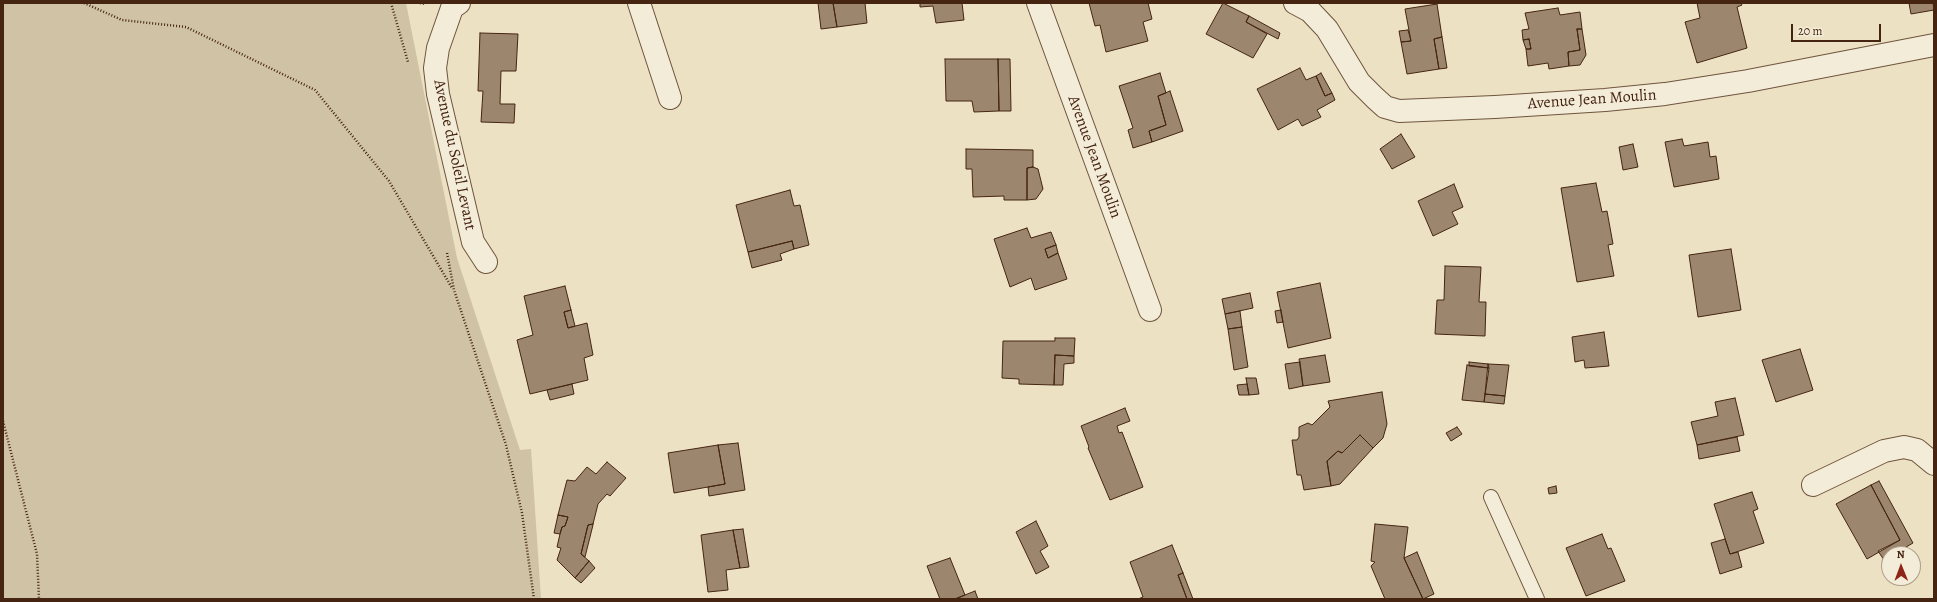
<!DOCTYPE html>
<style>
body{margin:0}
#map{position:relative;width:1937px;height:602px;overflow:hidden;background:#ece2c3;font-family:Alegreya,serif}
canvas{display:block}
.frame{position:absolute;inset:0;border:4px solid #452412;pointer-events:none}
.north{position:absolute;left:1881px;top:546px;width:40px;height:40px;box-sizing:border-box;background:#f3ecd8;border:1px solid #ad9c89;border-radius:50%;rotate:359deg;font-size:11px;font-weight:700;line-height:16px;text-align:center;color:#452412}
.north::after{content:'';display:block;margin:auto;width:14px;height:18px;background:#8f2418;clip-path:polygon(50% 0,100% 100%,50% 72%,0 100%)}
.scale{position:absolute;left:1791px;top:24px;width:90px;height:18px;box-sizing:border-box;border:2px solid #452412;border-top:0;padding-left:5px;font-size:12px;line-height:14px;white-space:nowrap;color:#452412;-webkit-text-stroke:3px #f3ecd8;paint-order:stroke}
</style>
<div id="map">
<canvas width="1937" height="602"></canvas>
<div class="frame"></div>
<div class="north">N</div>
<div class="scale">20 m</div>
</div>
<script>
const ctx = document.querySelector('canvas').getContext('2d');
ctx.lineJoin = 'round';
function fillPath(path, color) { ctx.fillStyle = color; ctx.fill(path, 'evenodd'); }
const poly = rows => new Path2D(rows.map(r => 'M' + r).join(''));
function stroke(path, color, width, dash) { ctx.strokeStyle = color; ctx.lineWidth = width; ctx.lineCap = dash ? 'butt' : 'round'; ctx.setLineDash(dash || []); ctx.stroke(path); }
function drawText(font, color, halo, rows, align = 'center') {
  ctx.font = font + ' Alegreya,serif'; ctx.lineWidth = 4; ctx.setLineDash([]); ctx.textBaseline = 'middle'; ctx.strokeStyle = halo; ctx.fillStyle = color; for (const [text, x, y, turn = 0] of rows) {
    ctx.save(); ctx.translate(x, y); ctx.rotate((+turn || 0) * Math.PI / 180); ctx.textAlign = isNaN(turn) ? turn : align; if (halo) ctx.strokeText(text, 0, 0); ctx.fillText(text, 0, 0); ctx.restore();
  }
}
fillPath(poly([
 [3,3,406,3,457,258,520,450,531,449,541,599,3,599]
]), '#d0c2a5');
const building = poly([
 [818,3,833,3,837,27,821,29,818,3],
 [833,3,865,3,867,23,837,27,833,3],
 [920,3,962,3,964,20,936,23,933,6,920,7,920,3],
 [1089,3,1148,3,1152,19,1143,22,1148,41,1106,52,1100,25,1095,26,1089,3],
 [1223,3,1249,16,1246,22,1267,34,1253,58,1206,34,1223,3],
 [1697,3,1741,3,1742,5,1737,7,1747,48,1697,63,1685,22,1700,18,1697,3],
 [1909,3,1933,3,1934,10,1911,14,1909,3],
 [1437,4,1442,37,1434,39,1439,69,1407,74,1401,42,1411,41,1405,9,1437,4],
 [1558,8,1560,15,1580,12,1582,29,1577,29,1580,50,1568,52,1569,66,1549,69,1548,63,1528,66,1526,49,1531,49,1529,39,1523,40,1522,30,1529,29,1525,13,1558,8],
 [1249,16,1280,33,1278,39,1246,22,1249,16],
 [1577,29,1582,29,1586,55,1580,65,1569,66,1568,52,1580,50,1577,29],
 [1408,30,1411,41,1401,42,1399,31,1408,30],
 [480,33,518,34,516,71,501,71,500,104,515,104,514,123,481,122,483,91,478,91,480,33],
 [1442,37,1447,68,1439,69,1434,39,1442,37],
 [1529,39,1531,49,1526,49,1523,40,1529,39],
 [945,59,998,59,999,111,974,112,972,101,946,101,945,59],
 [998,59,1010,59,1011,111,999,111,998,59],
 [1300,68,1306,80,1316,76,1325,96,1332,93,1335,100,1317,110,1321,117,1302,126,1298,119,1278,130,1257,89,1300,68],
 [1160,73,1166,93,1158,96,1166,125,1149,131,1152,142,1133,148,1128,130,1133,128,1119,86,1160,73],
 [1321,73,1332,93,1325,96,1316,76,1321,73],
 [1170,91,1183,131,1152,142,1149,131,1166,125,1158,96,1170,91],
 [1401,134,1415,157,1392,169,1380,149,1401,134],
 [1682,139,1684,146,1708,142,1710,157,1716,156,1719,179,1674,187,1665,142,1682,139],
 [1633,144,1638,167,1623,170,1619,147,1633,144],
 [966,149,1033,150,1033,167,1027,168,1027,200,1004,200,1004,196,973,197,972,169,966,169,966,149],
 [1033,167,1038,169,1043,189,1036,199,1027,200,1027,168,1033,167],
 [1596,183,1602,212,1607,211,1613,244,1608,245,1614,276,1577,282,1561,188,1596,183],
 [1454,184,1463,207,1452,212,1458,224,1433,236,1418,201,1454,184],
 [790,190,794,206,800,205,809,245,794,249,792,241,748,252,736,205,790,190],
 [1027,228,1031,238,1051,232,1056,245,1045,249,1048,258,1058,253,1067,279,1035,290,1031,278,1010,287,994,239,1027,228],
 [792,241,794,249,780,254,782,260,752,268,748,252,792,241],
 [1056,245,1058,253,1048,258,1045,249,1056,245],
 [1731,249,1741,310,1698,317,1689,255,1731,249],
 [1445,266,1481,267,1479,302,1486,302,1485,336,1435,334,1437,300,1444,300,1445,266],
 [1320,283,1331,338,1288,348,1277,292,1320,283],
 [565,286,571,310,564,312,568,328,587,323,593,355,584,358,588,380,530,394,517,340,533,335,524,296,565,286],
 [1250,293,1253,308,1225,314,1222,299,1250,293],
 [571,310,575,326,568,328,564,312,571,310],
 [1281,310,1283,322,1277,323,1275,311,1281,310],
 [1240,311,1242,327,1228,329,1225,314,1240,311],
 [1242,327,1248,367,1234,370,1228,329,1242,327],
 [1604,332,1609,366,1585,368,1584,360,1575,362,1572,337,1604,332],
 [1055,338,1075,338,1074,356,1055,355,1054,385,1019,384,1019,379,1002,378,1003,341,1055,341,1055,338],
 [1800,349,1813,390,1776,402,1762,360,1800,349],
 [1055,355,1074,356,1074,363,1064,364,1063,385,1054,385,1055,355],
 [1325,355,1330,382,1303,386,1299,359,1325,355],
 [1300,362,1303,386,1289,389,1285,364,1300,362],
 [1469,362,1488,364,1489,368,1469,366,1469,362],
 [1488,364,1509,365,1505,396,1485,394,1488,364],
 [1467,365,1489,368,1484,402,1462,400,1467,365],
 [1246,378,1256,378,1259,394,1249,395,1246,378],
 [572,384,574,394,550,400,547,390,572,384],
 [1247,384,1249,395,1239,395,1237,385,1247,384],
 [1382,392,1387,424,1383,438,1373,448,1360,435,1342,453,1338,451,1327,461,1331,486,1304,490,1301,475,1297,475,1292,440,1297,440,1299,437,1299,427,1308,423,1312,425,1330,407,1328,401,1382,392],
 [1485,394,1505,396,1504,404,1484,402,1485,394],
 [1735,398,1744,435,1697,445,1691,422,1718,416,1715,402,1735,398],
 [1125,408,1130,421,1117,426,1119,433,1122,432,1143,487,1110,500,1088,448,1089,447,1081,426,1125,408],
 [1457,427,1462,434,1451,441,1446,433,1457,427],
 [1360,435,1373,448,1340,484,1331,486,1327,461,1338,451,1342,453,1360,435],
 [1737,437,1740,451,1699,459,1697,445,1737,437],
 [738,443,745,490,709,496,708,487,725,484,718,445,738,443],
 [718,445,725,484,674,493,668,453,718,445],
 [607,462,626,478,610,496,607,494,598,504,593,524,588,525,581,554,589,561,575,578,557,560,561,548,557,547,560,534,562,527,565,526,568,517,558,515,567,480,575,481,587,467,596,474,607,462],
 [1879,481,1913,543,1894,554,1889,554,1889,557,1884,560,1878,551,1900,540,1871,485,1879,481],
 [1871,485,1900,540,1867,559,1836,504,1871,485],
 [1556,486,1557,493,1549,494,1548,488,1556,486],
 [1752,492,1758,509,1753,511,1764,543,1730,554,1714,504,1752,492],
 [558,515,568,517,565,526,562,527,560,534,554,533,558,515],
 [1036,521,1048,546,1040,551,1049,567,1036,574,1016,532,1036,521],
 [593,524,593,525,585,557,581,554,588,525,593,524],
 [1375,524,1408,527,1404,558,1423,599,1385,599,1371,566,1375,562,1371,561,1375,524],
 [743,529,749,567,740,568,733,530,743,529],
 [733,530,740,568,726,570,728,590,708,592,701,535,733,530],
 [1602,534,1608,549,1611,548,1625,581,1586,596,1566,548,1602,534],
 [1725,539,1730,554,1738,552,1742,567,1720,574,1711,543,1725,539],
 [1172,545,1183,573,1178,575,1187,599,1138,599,1143,597,1130,562,1172,545],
 [1417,552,1434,594,1423,599,1404,558,1417,552],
 [950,558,965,595,955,599,940,599,927,566,950,558],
 [589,561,595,568,581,583,575,578,589,561],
 [1183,573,1193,599,1187,599,1178,575,1183,573],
 [975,591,978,599,955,599,975,591]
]);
fillPath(building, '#9c876e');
stroke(building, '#452412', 1);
const service = poly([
 [1491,497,1537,599]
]);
const minor = poly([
 [459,3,452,8,438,48,435,68,438,94,473,242,486,262],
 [639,3,670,98],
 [1038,3,1150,310],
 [1295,3,1310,11,1327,29,1359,82,1375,98,1385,107,1399,111,1495,107,1605,100,1665,94,1748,81,1934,45],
 [1813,485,1884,451,1904,447,1917,450,1934,464]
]);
stroke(service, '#6f543e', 16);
stroke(minor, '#6f543e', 24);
stroke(poly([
 [84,3,122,20,186,27,315,90,389,181,452,288],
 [391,3,408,62],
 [420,3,426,4],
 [447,253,454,290,506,445,522,513,534,599],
 [3,421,37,554,39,599]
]), '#452412', 2.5, [1, 2]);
stroke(service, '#f3ecd8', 14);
stroke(minor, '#f3ecd8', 22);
drawText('16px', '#452412', '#f3ecd8', [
 ["Avenue Jean Moulin",1592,100,-4],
 ["Avenue du Soleil Levant",454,155,78],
 ["Avenue Jean Moulin",1094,157,70]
]);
</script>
